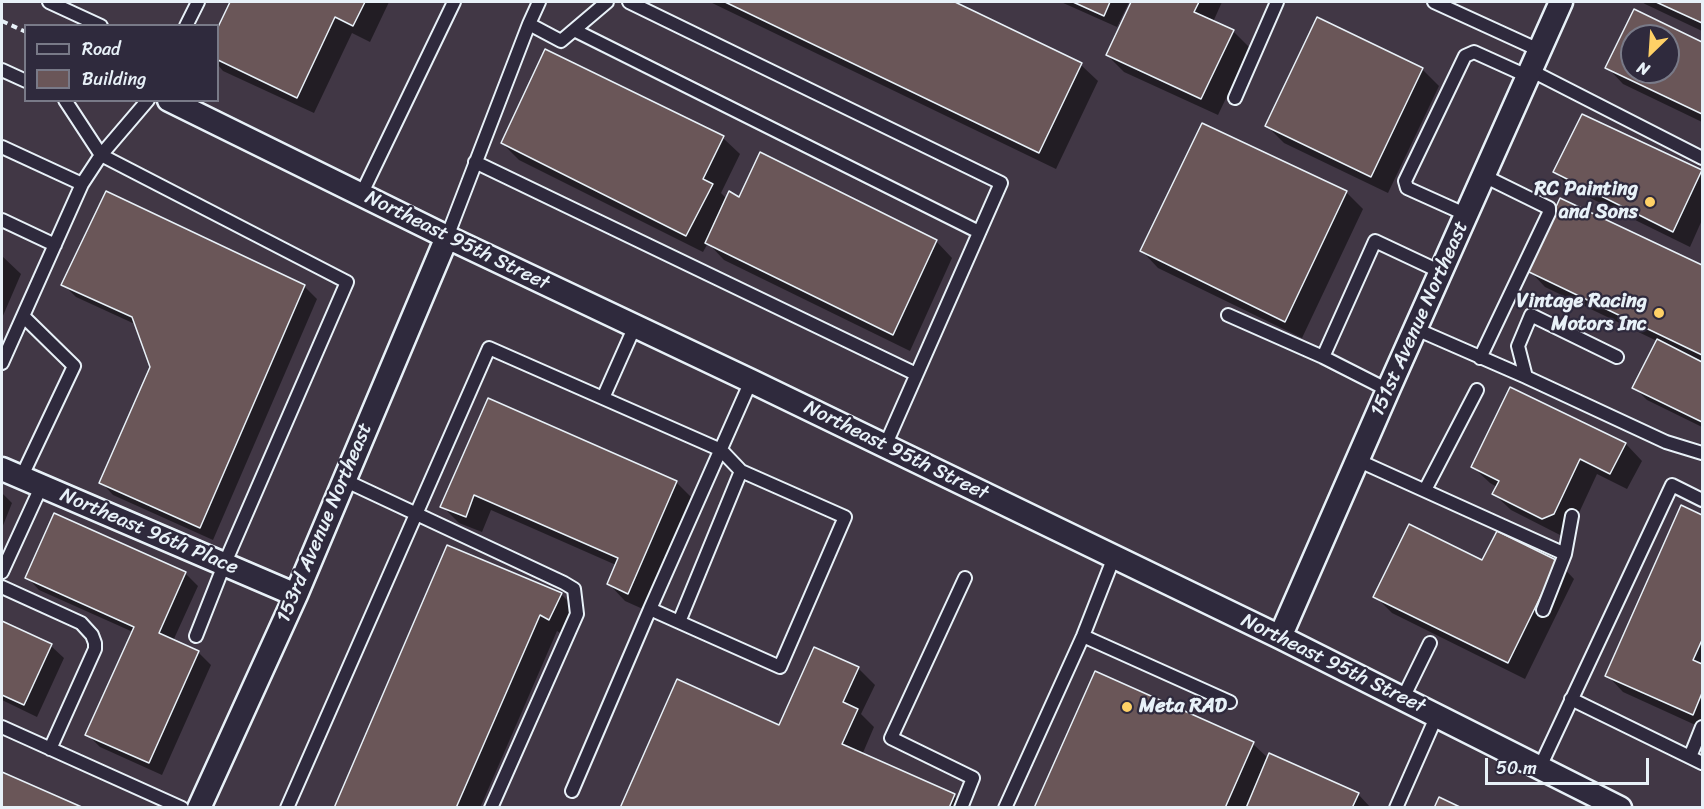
<!DOCTYPE html>
<style>
body{margin:0}
#map{position:relative;width:1704px;height:809px;overflow:hidden;background:#413745;font-family:Sriracha,sans-serif}
canvas{display:block}
.frame{position:absolute;inset:0;border:3px solid #e8f1f8;pointer-events:none}
.legend{position:absolute;left:24px;top:24px;width:195px;height:78px;box-sizing:border-box;background:#2f2a3d;border:2px solid #797a88;margin:0;padding:8px 10px;list-style:none;font-size:18px;color:#e8f1f8}
.legend li{display:flex;align-items:center;gap:12px;height:30px}
.legend b{width:30px;border:2px solid #797a88}
.north{position:absolute;left:1620px;top:24px;width:60px;height:60px;box-sizing:border-box;background:#2f2a3d;border:2px solid #797a88;border-radius:50%;rotate:205deg;font-size:16px;font-weight:700;line-height:24px;text-align:center;color:#e8f1f8}
.north::after{content:'';display:block;margin:auto;width:21px;height:27px;background:#ffd166;clip-path:polygon(50% 0,100% 100%,50% 72%,0 100%)}
.scale{position:absolute;left:1485px;top:758px;width:164px;height:27px;box-sizing:border-box;border:3px solid #e8f1f8;border-top:0;padding-left:8px;font-size:18px;line-height:21px;white-space:nowrap;color:#e8f1f8;-webkit-text-stroke:4px #2f2a3d;paint-order:stroke}
</style>
<div id="map">
<canvas width="1704" height="809"></canvas>
<div class="frame"></div>
<ul class="legend">
<li><b style="height:8px;background:#2f2a3d"></b>Road</li>
<li><b style="height:16px;background:#6a5658"></b>Building</li>
</ul>
<div class="north">N</div>
<div class="scale">50 m</div>
</div>
<script>
const ctx = document.querySelector('canvas').getContext('2d');
ctx.lineJoin = 'round';
function fillPath(path, color) { ctx.fillStyle = color; ctx.fill(path, 'evenodd'); }
const poly = rows => new Path2D(rows.map(r => 'M' + r).join(''));
function stroke(path, color, width, dash) { ctx.strokeStyle = color; ctx.lineWidth = width; ctx.lineCap = dash ? 'butt' : 'round'; ctx.setLineDash(dash || []); ctx.stroke(path); }
function drawText(font, color, halo, rows, align = 'center') {
  ctx.font = font + ' Sriracha,sans-serif'; ctx.lineWidth = 4.5; ctx.setLineDash([]); ctx.textBaseline = 'middle'; ctx.strokeStyle = halo; ctx.fillStyle = color; for (const [text, x, y, turn = 0] of rows) {
    ctx.save(); ctx.translate(x, y); ctx.rotate((+turn || 0) * Math.PI / 180); ctx.textAlign = isNaN(turn) ? turn : align; if (halo) ctx.strokeText(text, 0, 0); ctx.fillText(text, 0, 0); ctx.restore();
  }
}
fillPath(poly([
 [231,2,389,2,370,42,352,33,314,113,223,71,218,65,218,31],
 [710,2,951,2,1081,65,1098,81,1056,169],
 [1061,2,1129,2,1117,27],
 [1132,2,1222,2,1213,22,1233,31,1250,48,1218,115,1124,72,1107,55],
 [1642,2,1702,2,1702,31,1645,4],
 [1634,11,1702,44,1702,122,1623,84,1607,67],
 [1632,36,1668,36,1668,72,1632,72],
 [1422,69,1439,86,1388,193,1284,143,1267,126],
 [723,138,740,154,721,193,727,199,936,241,952,258,910,351,724,260,708,243,703,252,519,160,502,143],
 [1701,171,1702,220,1690,247,1572,189,1555,172],
 [1346,192,1363,209,1302,338,1158,268,1142,251],
 [1561,200,1702,266,1702,427,1647,400,1634,387,1657,341,1545,287,1529,270],
 [2,256,21,274,2,318],
 [63,284,304,286,317,299,213,540,113,495,101,482,151,367,137,325,76,297],
 [1510,389,1626,444,1642,461,1627,489,1597,474,1571,530,1560,535,1511,510,1494,494,1497,487,1490,483,1473,467],
 [489,400,676,482,693,499,645,610,625,601,609,584,616,565,491,510,482,532,459,523,442,506],
 [2,493,12,503,2,528],
 [1682,507,1702,516,1702,728,1623,692,1607,675],
 [1483,562,1558,562,1574,579,1525,679,1392,613,1375,596],
 [185,573,198,586,173,641,198,652,211,665,162,775,100,747,87,734,133,632,39,590,27,577],
 [561,594,578,611,566,636,557,631,480,808,336,808],
 [2,623,51,646,64,658,37,717,2,700],
 [858,668,875,685,861,714,874,727,862,755,954,796,966,808,622,808,780,727],
 [1253,744,1269,759,1358,794,1371,808,1036,808]
]), '#0007');
const building = poly([
 [230,2,365,2,353,26,335,17,297,98,218,60,218,27,230,2],
 [725,2,955,2,1082,63,1039,153,725,2],
 [1073,2,1110,2,1104,16,1073,2],
 [1131,2,1199,2,1194,12,1234,30,1201,99,1106,55,1131,2],
 [1656,2,1702,2,1702,23,1656,2],
 [1634,9,1702,42,1702,114,1605,68,1634,9],
 [1632,36,1668,36,1668,72,1632,72,1632,36],
 [1317,17,1423,68,1371,177,1265,126,1317,17],
 [545,49,724,136,703,179,713,184,686,236,501,143,545,49],
 [1582,114,1702,170,1673,232,1553,172,1582,114],
 [1202,123,1347,191,1285,322,1140,251,1202,123],
 [760,152,937,240,893,335,705,243,729,191,739,197,760,152],
 [106,191,305,285,200,528,99,483,150,367,132,317,61,285,106,191],
 [1560,198,1702,265,1702,355,1527,271,1560,198],
 [1657,339,1702,362,1702,422,1632,388,1657,339],
 [1510,387,1626,443,1610,474,1580,459,1554,514,1542,519,1492,494,1499,481,1471,467,1510,387],
 [488,398,677,481,628,594,607,584,618,558,474,495,466,517,440,507,488,398],
 [1681,505,1702,515,1702,640,1693,660,1702,664,1702,693,1693,715,1605,676,1681,505],
 [54,513,186,572,159,633,199,651,149,763,85,735,134,627,25,578,54,513],
 [1409,524,1482,560,1497,531,1558,561,1508,663,1373,597,1409,524],
 [447,545,562,593,549,620,540,615,456,808,334,808,447,545],
 [2,621,52,644,24,705,2,695,2,621],
 [814,647,859,667,843,702,858,709,842,744,955,794,949,808,620,808,677,679,779,725,814,647],
 [1095,671,1254,742,1225,808,1034,808,1095,671],
 [1269,753,1359,793,1352,808,1246,808,1269,753],
 [2,772,84,808,2,808,2,772],
 [1439,797,1462,808,1434,808,1439,797]
]);
fillPath(building, '#6a5658');
stroke(building, '#e8f1f8', 1.5);
const lane = poly([
 [49,2,101,26],
 [629,2,1001,183,885,446],
 [1434,2,1539,50],
 [529,24,539,2],
 [186,26,198,2],
 [574,30,979,232],
 [2,70,26,81],
 [1530,70,1702,158],
 [1235,98,1277,2],
 [148,100,101,155,347,282,224,565,196,636],
 [2,147,82,184],
 [475,162,916,374],
 [361,195,454,2],
 [1467,215,1407,188,1405,181,1465,56,1474,52,1527,76],
 [2,220,55,245],
 [447,237,529,24,561,41,607,2],
 [1228,315,1323,357],
 [1416,329,1526,377,1518,346,1531,315,1617,357],
 [1480,358,1549,213,1549,208,1484,176],
 [2,363,82,184,101,155,65,100],
 [1526,377,1666,442,1702,453],
 [1388,390,1323,357,1375,241,1441,272],
 [603,398,635,326],
 [1357,460,1565,554],
 [21,478,74,366,23,316],
 [344,480,564,583,574,589,577,614,491,808],
 [1425,490,1477,390],
 [2,572,41,487],
 [2,587,81,623,92,635,95,643,95,649,50,749],
 [650,609,751,381],
 [1543,610,1565,554,1572,516],
 [1083,636,1230,702],
 [1403,698,1430,643],
 [1571,699,1702,763],
 [2,727,182,808],
 [1690,757,1702,727],
 [1540,767,1672,485,1702,500],
 [572,791,650,609,679,622],
 [287,808,489,348,721,450,741,471,679,622,780,667,845,517,741,471],
 [961,808,973,778,891,738,965,578],
 [1005,808,1083,636,1114,557],
 [1396,808,1437,715]
]);
const street = poly([
 [169,100,447,237,751,381,1280,637,1620,808],
 [2,469,296,595],
 [1280,637,1388,390,1561,2],
 [199,808,296,595,447,237]
]);
stroke(lane, '#e8f1f8', 16);
stroke(street, '#e8f1f8', 27);
stroke(poly([
 [2,21,26,32]
]), '#e8f1f8', 4, [6, 4.5]);
stroke(lane, '#2f2a3d', 12);
stroke(street, '#2f2a3d', 22);
for (const [x, y, r, color] of [
 [1650,202,6,"#ffd166"],
 [1659,313,6,"#ffd166"],
 [1127,707,6,"#ffd166"]
]) { const dot = new Path2D(); dot.arc(x, y, r, 0, 2 * Math.PI); ctx.fillStyle = color; ctx.fill(dot); stroke(dot, '#2f2a3d', 2); }
drawText('bold 20px', '#e8f1f8', '#2f2a3d', [
 ["RC Painting",1638,190],
 ["and Sons",1638,213],
 ["Vintage Racing",1647,302],
 ["Motors Inc",1647,325],
 ["Meta RAD",1139,707,"left"]
], 'right');
drawText('20px', '#e8f1f8', '#2f2a3d', [
 ["Northeast 95th Street",457,241,26],
 ["151st Avenue Northeast",1420,319,-66],
 ["Northeast 95th Street",896,451,26],
 ["153rd Avenue Northeast",325,523,-67],
 ["Northeast 96th Place",149,532,23],
 ["Northeast 95th Street",1333,664,26]
]);
</script>
